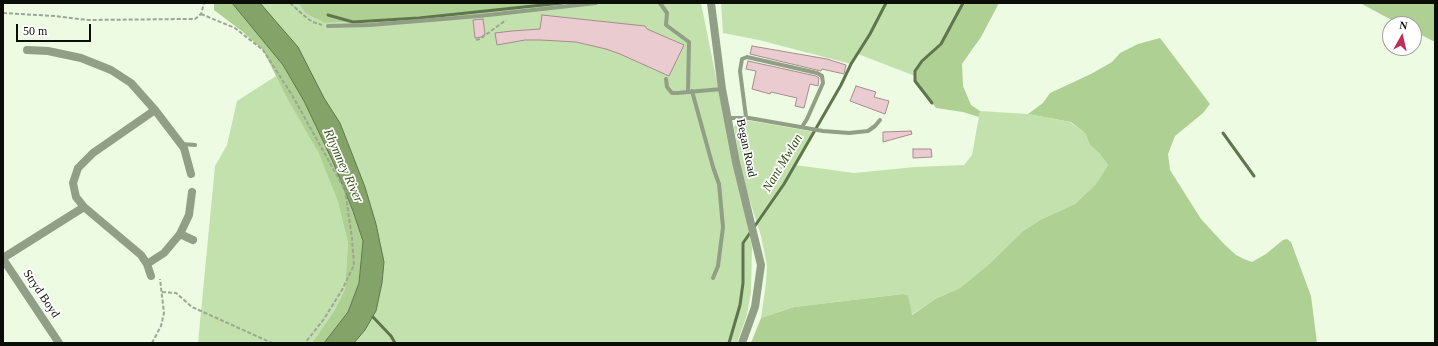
<!DOCTYPE html>
<style>
body{margin:0}
#map{position:relative;width:1438px;height:346px;overflow:hidden;background:#edfbe3;font-family:Georgia,serif}
canvas{display:block}
.frame{position:absolute;inset:0;border:4px solid #0a0e07;pointer-events:none}
.north{position:absolute;left:1382px;top:16px;width:40px;height:40px;box-sizing:border-box;background:#fff;border:1px solid #9d9f9c;border-radius:50%;rotate:8deg;font-size:11px;font-weight:700;line-height:16px;text-align:center;color:#0a0e07}
.north::after{content:'';display:block;margin:auto;width:14px;height:18px;background:#be2f58;clip-path:polygon(50% 0,100% 100%,50% 72%,0 100%)}
.scale{position:absolute;left:16px;top:24px;width:75px;height:18px;box-sizing:border-box;border:2px solid #0a0e07;border-top:0;padding-left:5px;font-size:12px;line-height:14px;white-space:nowrap;color:#0a0e07;-webkit-text-stroke:3px #fff;paint-order:stroke}
</style>
<div id="map">
<canvas width="1438" height="346"></canvas>
<div class="frame"></div>
<div class="north">N</div>
<div class="scale">50 m</div>
</div>
<script>
const ctx = document.querySelector('canvas').getContext('2d');
ctx.lineJoin = 'round';
function fillPath(path, color) { ctx.fillStyle = color; ctx.fill(path, 'evenodd'); }
const poly = rows => new Path2D(rows.map(r => 'M' + r).join(''));
function stroke(path, color, width, dash) { ctx.strokeStyle = color; ctx.lineWidth = width; ctx.lineCap = dash ? 'butt' : 'round'; ctx.setLineDash(dash || []); ctx.stroke(path); }
function drawText(font, color, halo, rows, align = 'center') {
  ctx.font = font + ' Georgia,serif'; ctx.lineWidth = 3.5; ctx.setLineDash([]); ctx.textBaseline = 'middle'; ctx.strokeStyle = halo; ctx.fillStyle = color; for (const [text, x, y, turn = 0] of rows) {
    ctx.save(); ctx.translate(x, y); ctx.rotate((+turn || 0) * Math.PI / 180); ctx.textAlign = isNaN(turn) ? turn : align; if (halo) ctx.strokeText(text, 0, 0); ctx.fillText(text, 0, 0); ctx.restore();
  }
}
fillPath(poly([
 [260,3,298,3,306,14,325,23,419,18,562,3,701,3,725,122,752,247,751,292,747,315,737,343,354,343,365,330,376,311,382,283,384,262,376,224,365,187,340,123],
 [721,3,963,3,941,44,922,61,915,71,915,76,858,54,851,64,759,40,723,33],
 [276,76,318,152,338,202,348,243,345,289,334,311,312,343,198,343,215,166,227,145,237,101],
 [980,111,1028,114,1070,122,1085,133,1090,145,1099,153,1108,165,1096,184,1075,204,1042,219,1023,231,988,265,960,288,935,299,911,315,908,295,903,294,794,307,761,318,766,283,767,266,761,236,748,195,741,167,734,127,740,119,814,132,795,165,854,173,915,167,964,165,972,155]
]), '#c3e1ad');
fillPath(poly([
 [214,3,232,3,283,65,304,101,333,162,353,211,363,241,359,283,348,312,324,343,312,343,334,311,345,289,348,243,338,202,318,152,286,96,263,50,243,32,214,10],
 [298,3,562,3,419,18,325,23,306,14],
 [963,3,999,3,981,37,962,64,963,86,971,105,980,111,979,117,963,112,936,108,915,81,915,71,922,61,941,44],
 [1360,3,1435,3,1435,42,1414,31,1414,24,1399,24],
 [1160,38,1210,104,1203,113,1175,136,1168,154,1170,170,1201,219,1224,244,1236,255,1244,259,1252,262,1266,254,1283,240,1287,239,1291,242,1311,296,1317,343,751,343,761,318,794,307,903,294,908,295,912,315,935,299,960,288,988,265,1023,231,1042,219,1075,204,1096,184,1108,165,1099,153,1090,145,1085,133,1071,122,1028,114,1043,103,1050,93,1091,74,1112,62,1120,53,1138,44]
]), '#aed093');
const water = poly([
 [232,3,260,3,298,47,324,98,340,123,365,187,376,224,384,262,382,283,376,311,365,330,354,343,324,343,348,312,359,283,363,241,353,211,333,162,304,101,283,65,232,3]
]);
fillPath(water, '#83a369');
stroke(water, '#5f764c', 1);
stroke(poly([
 [328,15,353,22,419,18,562,3],
 [932,103,915,81,915,71,922,61,941,44,963,3],
 [1223,133,1254,176],
 [373,317,391,336,395,343],
 [729,343,740,305,743,283,743,243,784,184,841,85,851,64,870,34,886,3]
]), '#5f764c', 3);
const building = poly([
 [542,15,645,26,647,29,684,45,669,76,620,54,606,49,576,42,541,40,525,40,497,45,495,33,512,31,540,29,542,15],
 [483,19,485,34,481,37,475,38,473,20,483,19],
 [752,46,827,59,846,65,844,74,822,69,821,71,750,54,752,46],
 [748,61,816,76,819,78,818,86,810,84,804,108,795,106,797,98,771,92,770,94,752,89,756,71,746,69,748,61],
 [856,86,876,92,874,97,889,101,885,114,850,101,856,86],
 [911,131,912,134,883,142,883,132,911,131],
 [913,149,931,149,932,157,913,158,913,149]
]);
fillPath(building, '#eaccd0');
stroke(building, '#a78b8e', 1);
stroke(poly([
 [290,3,308,19,313,22,322,25],
 [3,13,54,16,88,20,185,19,195,19,201,14,204,3],
 [201,14,235,28,263,50,292,95,345,190,352,238,354,265,342,290,324,319,305,343],
 [476,40,480,39,506,20],
 [162,292,176,293,192,307,272,343],
 [152,343,161,326,164,313,160,279]
]), '#9ca695', 2, [4, 2]);
stroke(poly([
 [660,3,667,13,666,25,689,42,688,92,722,89],
 [328,26,370,25,479,16,596,3],
 [666,79,667,87,672,93,678,93,688,92],
 [692,91,713,167,719,184,723,227,718,266,713,278],
 [746,117,740,71,742,59,747,57,817,73,822,76,823,83,807,119,802,127],
 [728,118,749,118,823,131,849,133,868,131,875,126,880,120],
 [182,144,195,145]
]), '#909f85', 4);
stroke(poly([
 [711,3,722,89,736,162,761,265,755,307,742,343],
 [27,50,48,51,81,58,111,70,131,83,155,110,184,148,191,174],
 [180,234,193,240],
 [3,258,84,207],
 [3,259,59,343],
 [147,264,164,253,180,234,189,215,192,192],
 [151,276,147,264,141,255,84,207,76,197,73,183,78,168,93,153,155,110]
]), '#909f85', 8);
drawText('12px', '#0a0e07', '#fff', [
 ["Began Road",746,148,78],
 ["Stryd Boyd",41,294,56]
]);
drawText('italic 13px', '#325011', '#fff', [
 ["Nant Mwlan",783,163,-59],
 ["Rhymney River",343,166,66]
]);
</script>
